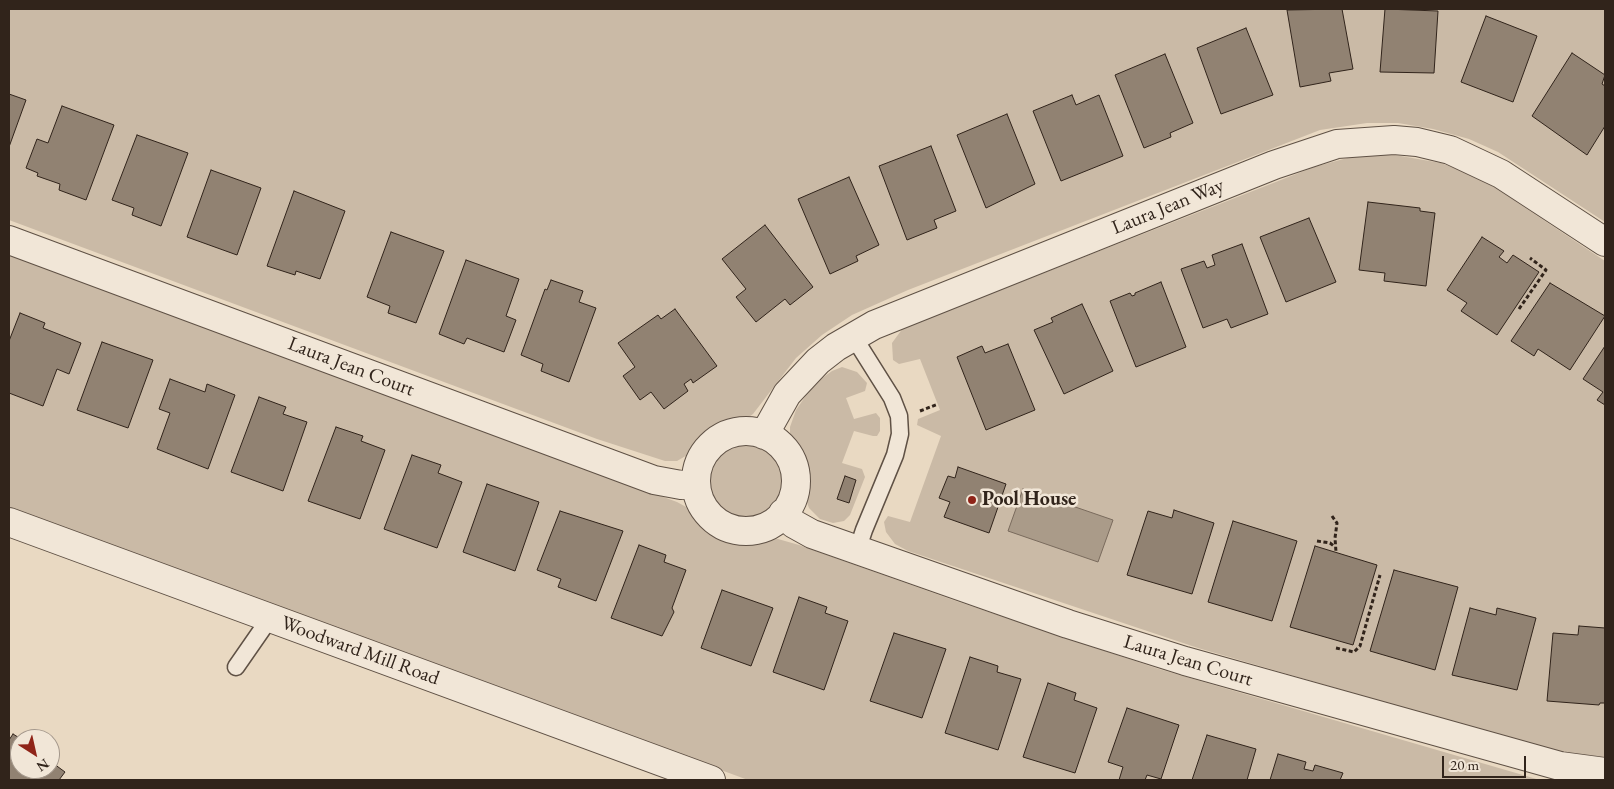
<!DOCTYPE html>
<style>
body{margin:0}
#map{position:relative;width:1614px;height:789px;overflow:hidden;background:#e9d9c2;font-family:"EB Garamond",serif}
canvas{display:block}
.frame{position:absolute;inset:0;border:10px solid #31241b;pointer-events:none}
.north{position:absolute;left:10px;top:729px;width:50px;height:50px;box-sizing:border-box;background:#f1e6d7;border:1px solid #a4988c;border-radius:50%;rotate:145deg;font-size:14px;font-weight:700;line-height:20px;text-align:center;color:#31241b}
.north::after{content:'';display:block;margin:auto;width:18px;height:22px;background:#8f2418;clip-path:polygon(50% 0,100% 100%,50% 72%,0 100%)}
.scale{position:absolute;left:1442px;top:756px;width:84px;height:22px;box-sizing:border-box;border:2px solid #31241b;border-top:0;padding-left:6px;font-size:15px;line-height:18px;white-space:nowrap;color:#31241b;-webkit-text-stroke:4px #f1e6d7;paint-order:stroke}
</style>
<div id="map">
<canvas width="1614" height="789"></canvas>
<div class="frame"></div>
<div class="north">N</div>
<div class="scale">20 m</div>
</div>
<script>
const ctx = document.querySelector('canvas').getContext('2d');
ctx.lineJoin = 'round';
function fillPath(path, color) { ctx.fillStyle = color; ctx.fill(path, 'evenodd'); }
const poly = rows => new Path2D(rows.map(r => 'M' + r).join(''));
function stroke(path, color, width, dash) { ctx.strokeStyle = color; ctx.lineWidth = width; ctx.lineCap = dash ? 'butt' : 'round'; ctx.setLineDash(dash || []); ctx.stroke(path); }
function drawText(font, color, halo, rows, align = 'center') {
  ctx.font = font + ' "EB Garamond",serif'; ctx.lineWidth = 5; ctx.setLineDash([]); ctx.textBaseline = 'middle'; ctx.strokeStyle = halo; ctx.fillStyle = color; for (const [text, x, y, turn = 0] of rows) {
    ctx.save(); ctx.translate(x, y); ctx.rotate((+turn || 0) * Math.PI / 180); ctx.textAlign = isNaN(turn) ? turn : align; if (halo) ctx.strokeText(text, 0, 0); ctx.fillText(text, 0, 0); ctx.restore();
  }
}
fillPath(poly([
 [9,9,1605,9,1605,222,1498,152,1469,139,1433,129,1398,123,1367,123,1320,130,908,290,852,315,822,335,796,358,753,414,743,421,711,432,689,454,677,461,665,461,597,439,9,220],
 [1376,155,1395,155,1441,163,1470,174,1494,187,1605,261,1605,757,1566,753,1532,745,1198,648,908,551,895,544,886,532,884,522,888,516,910,522,941,436,917,425,918,419,940,410,920,359,899,364,893,360,892,343,903,328,1314,167,1351,157],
 [9,255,677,502,688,508,708,530,723,539,739,543,778,539,799,545,956,601,1159,669,1540,780,748,780,9,507],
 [842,367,857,372,867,383,865,391,846,398,854,419,876,413,880,418,880,431,877,436,873,436,854,431,842,463,862,469,865,477,850,515,844,521,833,523,820,519,809,508,805,497,806,473,790,438,790,427,796,410,807,394,821,379,832,371],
 '706 482a39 39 0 1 1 78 0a39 39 0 1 1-78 0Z'
]), '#cabaa6');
const water = poly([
 [1023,489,1113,520,1098,562,1008,531,1023,489]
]);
fillPath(water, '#aa9b89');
stroke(water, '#7a6b5d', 1);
const building = poly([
 [1342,9,1353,69,1329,73,1331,81,1300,87,1287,10,1342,9],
 [1385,9,1438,11,1434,73,1380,72,1385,9],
 [1486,16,1537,36,1513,102,1461,82,1486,16],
 [1246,28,1273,95,1221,114,1197,48,1246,28],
 [1572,53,1605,75,1602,84,1605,86,1605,126,1587,155,1532,116,1572,53],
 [1165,54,1193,123,1170,133,1171,137,1144,148,1115,75,1165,54],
 [9,94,26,100,9,147,9,94],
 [1072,95,1076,105,1099,95,1123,156,1061,181,1033,111,1072,95],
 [62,106,114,125,86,200,59,190,60,184,37,176,38,173,26,168,37,139,48,143,62,106],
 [1007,114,1035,184,986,208,957,135,1007,114],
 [137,135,188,153,161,226,132,215,134,208,112,200,137,135],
 [931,146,956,211,934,220,937,228,907,240,879,166,931,146],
 [211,170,261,188,237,255,187,237,211,170],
 [849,177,879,245,856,256,858,261,830,274,798,199,849,177],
 [294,191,345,211,320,279,296,271,295,275,267,266,294,191],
 [1368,202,1420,208,1420,211,1435,213,1426,286,1384,281,1385,273,1359,270,1368,202],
 [1309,218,1336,282,1286,302,1260,237,1309,218],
 [765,225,813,287,790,305,785,299,756,322,736,297,746,289,722,259,765,225],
 [391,232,444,251,416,323,388,313,390,306,367,297,391,232],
 [1482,237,1504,251,1499,257,1507,263,1513,255,1539,272,1497,335,1461,311,1467,303,1447,290,1482,237],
 [1242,244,1268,314,1231,328,1227,319,1203,328,1181,269,1204,261,1207,268,1215,265,1212,255,1242,244],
 [466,260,519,279,506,316,516,320,504,352,467,338,464,344,439,334,466,260],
 [551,280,583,291,579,302,596,308,569,382,541,371,543,364,521,355,545,289,547,290,551,280],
 [1161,282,1186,347,1136,367,1110,301,1130,293,1132,296,1135,295,1135,293,1161,282],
 [1550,283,1605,316,1570,370,1538,349,1534,356,1511,341,1550,283],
 [1082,304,1113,371,1064,394,1034,330,1053,322,1051,318,1082,304],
 [675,309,717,366,693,383,691,379,684,384,688,391,664,409,651,392,640,400,623,376,635,367,618,343,658,315,661,319,675,309],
 [20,313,45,323,43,328,81,343,69,374,57,369,43,406,9,393,9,341,20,313],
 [102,342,153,360,128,428,77,410,102,342],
 [1008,344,1035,410,986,430,957,357,982,346,985,353,1008,344],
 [1605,346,1605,405,1597,400,1603,392,1583,379,1605,346],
 [170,379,205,392,207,384,235,395,208,469,157,449,170,413,159,409,170,379],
 [259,397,286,407,283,414,307,422,283,491,231,472,259,397],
 [336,427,363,436,361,441,385,450,360,519,308,501,336,427],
 [412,455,441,465,438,473,462,482,437,548,384,529,412,455],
 [958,467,1006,484,989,533,944,517,950,502,939,498,948,476,955,478,958,467],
 [845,476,856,480,849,503,837,499,845,476],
 [487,484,539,502,515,571,463,552,487,484],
 [1174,510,1214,523,1192,594,1127,575,1148,511,1172,518,1174,510],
 [560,511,623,531,596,601,558,587,561,579,537,570,560,511],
 [1233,521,1297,541,1272,621,1208,602,1233,521],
 [639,545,666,555,664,562,686,570,672,608,674,612,662,636,611,618,639,545],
 [1315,546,1377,565,1353,645,1290,627,1315,546],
 [1394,570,1458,587,1435,670,1370,651,1394,570],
 [722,590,773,608,751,666,701,648,722,590],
 [799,597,827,607,825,613,848,621,824,690,773,672,799,597],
 [1470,608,1496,615,1497,608,1536,618,1517,690,1452,675,1470,608],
 [1579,626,1605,628,1605,703,1600,703,1599,705,1547,701,1553,633,1578,635,1579,626],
 [894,633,946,649,922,718,870,701,894,633],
 [970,657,998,666,997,672,1021,679,998,750,945,733,970,657],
 [1048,683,1076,693,1074,700,1097,708,1075,773,1023,757,1048,683],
 [1127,708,1179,725,1161,779,1147,775,1145,780,1119,780,1123,767,1108,762,1127,708],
 [13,734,21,739,20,769,50,769,50,761,65,772,59,780,9,780,9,740,13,734],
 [1207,735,1256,749,1247,780,1192,780,1207,735],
 [1278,754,1306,762,1304,769,1313,771,1315,765,1343,773,1340,780,1270,780,1278,754]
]);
fillPath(building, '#918272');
stroke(building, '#31241b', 1);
const service = poly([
 [853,336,892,398,899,416,900,434,895,455,864,530,857,551],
 [236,667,270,618]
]);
const minor = poly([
 [9,240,654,480,681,485,696,483],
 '696 481a50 50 0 1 1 100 0a50 50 0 1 1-100 0Z',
 [764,435,787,394,818,361,836,347,874,325,1274,165,1337,144,1394,140,1417,142,1450,150,1501,174,1605,242],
 [783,513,794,524,812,534,1068,624,1185,661,1560,766,1605,772]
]);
const tertiary = poly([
 [9,522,711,780]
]);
stroke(service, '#5f5145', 19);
stroke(minor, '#5f5145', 30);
stroke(tertiary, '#5f5145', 30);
stroke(poly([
 [1519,309,1546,270,1530,258],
 [920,411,938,404],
 [1332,516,1337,523,1335,538,1336,552],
 [1317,541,1330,543,1335,547],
 [1336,648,1354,652,1360,646,1380,575]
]), '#31241b', 3, [4, 2.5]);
stroke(service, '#f1e6d7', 16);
stroke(minor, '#f1e6d7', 28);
stroke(tertiary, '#f1e6d7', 28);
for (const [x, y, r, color] of [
 [972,500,5,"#8f2418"]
]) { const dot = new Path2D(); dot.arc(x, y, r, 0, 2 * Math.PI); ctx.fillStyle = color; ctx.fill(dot); stroke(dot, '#f1e6d7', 2); }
drawText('20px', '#31241b', '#f1e6d7', [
 ["Laura Jean Way",1168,207,-22],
 ["Laura Jean Court",351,367,21],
 ["Woodward Mill Road",360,651,20],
 ["Laura Jean Court",1188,661,17]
]);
drawText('bold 20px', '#31241b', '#f1e6d7', [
 ["Pool House",982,500]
], 'left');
</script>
